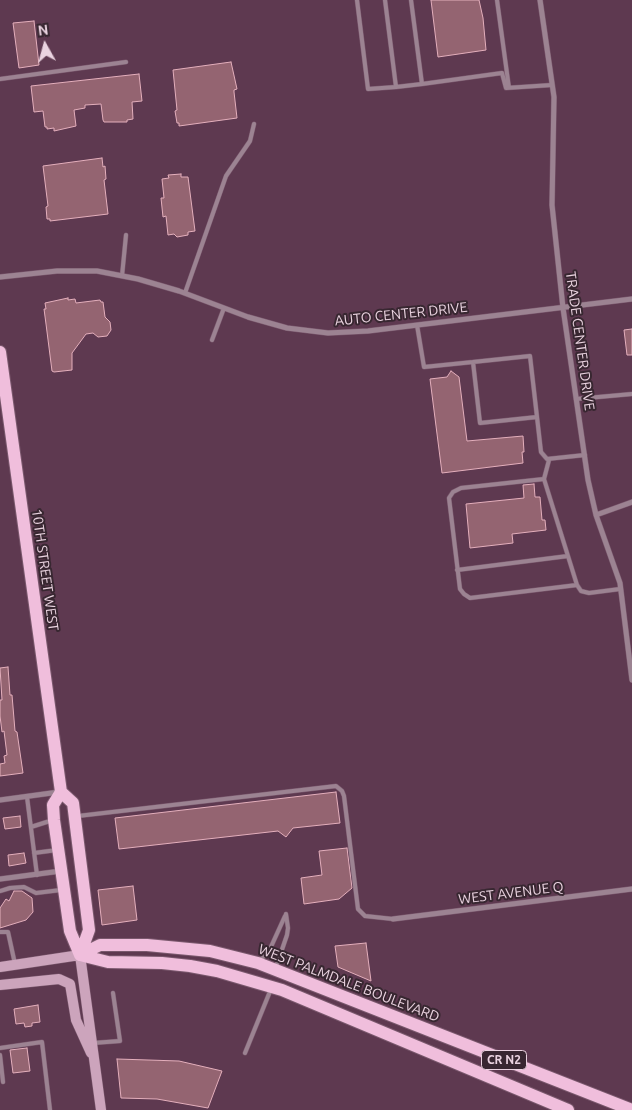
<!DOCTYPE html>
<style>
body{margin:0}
#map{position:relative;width:632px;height:1110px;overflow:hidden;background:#5e3950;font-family:Ubuntu,sans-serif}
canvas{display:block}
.north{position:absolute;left:20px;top:20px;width:50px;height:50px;-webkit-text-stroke:4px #382731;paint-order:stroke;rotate:353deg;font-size:14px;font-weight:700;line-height:20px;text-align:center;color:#ead3e0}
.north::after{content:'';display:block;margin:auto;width:18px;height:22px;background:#ead3e0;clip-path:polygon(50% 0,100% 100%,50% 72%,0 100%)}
</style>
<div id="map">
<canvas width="632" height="1110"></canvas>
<div class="north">N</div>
</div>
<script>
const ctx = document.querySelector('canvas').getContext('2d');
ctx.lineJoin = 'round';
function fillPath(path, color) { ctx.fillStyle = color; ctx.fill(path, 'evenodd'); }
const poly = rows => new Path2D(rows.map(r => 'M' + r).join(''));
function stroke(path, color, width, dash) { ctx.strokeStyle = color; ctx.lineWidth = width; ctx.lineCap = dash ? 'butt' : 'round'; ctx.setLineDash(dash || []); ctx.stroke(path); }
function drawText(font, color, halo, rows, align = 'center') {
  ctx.font = font + ' Ubuntu,sans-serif'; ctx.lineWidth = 4; ctx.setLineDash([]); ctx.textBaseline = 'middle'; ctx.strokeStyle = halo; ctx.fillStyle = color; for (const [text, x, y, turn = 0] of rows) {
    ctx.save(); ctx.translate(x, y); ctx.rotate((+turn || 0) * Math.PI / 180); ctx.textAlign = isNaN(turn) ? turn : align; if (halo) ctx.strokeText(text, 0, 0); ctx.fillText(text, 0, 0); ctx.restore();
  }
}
const building = poly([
 [431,0,479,0,483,18,486,50,438,57,431,0],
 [34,21,39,65,19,68,13,23,34,21],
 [231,62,237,89,234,90,234,92,237,118,179,126,179,123,177,123,175,111,177,110,173,70,231,62],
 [139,74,142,101,132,102,133,119,127,120,127,122,104,122,103,120,101,104,85,105,85,108,74,110,76,126,54,131,54,128,47,129,47,127,45,127,43,111,34,112,31,86,139,74],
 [102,158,103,167,105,166,106,179,104,180,108,214,50,221,50,219,47,219,46,207,48,206,43,166,102,158],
 [181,174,181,177,188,177,195,231,188,232,188,235,177,237,174,234,168,235,166,216,163,217,161,198,164,198,162,179,169,178,168,175,181,174],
 [68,298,68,300,75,299,76,303,100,300,101,302,103,302,105,317,110,322,111,330,107,336,98,337,93,333,86,334,72,353,72,370,54,372,52,371,46,324,44,309,46,309,45,303,68,298],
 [632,329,632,355,627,355,624,330,632,329],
 [451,371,459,377,467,441,523,436,524,452,522,452,523,463,442,473,430,379,447,377,451,371],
 [534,484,535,497,540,497,542,520,545,520,546,530,512,534,513,543,470,548,466,504,524,498,523,485,534,484],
 [8,667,10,695,12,695,15,731,17,732,23,773,0,776,0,764,5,763,4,756,7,755,4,731,2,732,0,716,0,700,2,700,0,668,8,667],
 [336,792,340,823,293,828,286,837,278,831,119,849,115,818,336,792],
 [20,816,21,827,5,829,3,818,20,816],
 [347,848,352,888,339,899,304,904,301,878,322,875,319,851,347,848],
 [24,853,26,863,9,866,8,855,24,853],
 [133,886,137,920,102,925,98,890,133,886],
 [14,891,22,891,32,898,33,912,26,920,0,928,0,908,6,899,9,901,14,891],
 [366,943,371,981,338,967,335,946,366,943],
 [38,1005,40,1022,32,1023,32,1026,25,1027,24,1023,16,1024,14,1009,38,1005],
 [27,1048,30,1071,13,1073,10,1050,27,1048],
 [117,1059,179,1061,222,1071,208,1108,157,1099,121,1098,117,1059]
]);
fillPath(building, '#946471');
stroke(building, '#e4afbc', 1);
const lane = poly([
 [357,0,368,89,396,87,385,0],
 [411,0,422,84,502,73,506,88,552,85],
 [497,0,509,88],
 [0,79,126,62],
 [396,87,422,84],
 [122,276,126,235],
 [185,293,226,176,250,141,254,124],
 [417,325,424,367,473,362,480,423,537,417,541,452,547,459,585,455],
 [212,340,224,308],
 [473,362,530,356,537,417],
 [576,399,632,394],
 [549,460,544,479,577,585,581,591,589,593,620,589],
 [544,479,461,488,453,492,449,498,460,589,464,594,470,598,577,585],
 [457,570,568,556],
 [27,797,37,875],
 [78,816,336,786,342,791,344,796,358,909,365,916,393,919],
 [31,827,53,820],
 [34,853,57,850],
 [0,891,10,888,24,887,36,893,61,890],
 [0,932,8,932,15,964],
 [259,962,270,949,285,916],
 [276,967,287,935,288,928,286,914],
 [93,1043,120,1041,113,993],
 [0,1048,42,1042,50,1110],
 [245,1053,271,989],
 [0,1055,3,1082]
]);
const street = poly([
 [540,0,554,97,552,205,563,308,588,480,596,515,620,583,632,680],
 [0,277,57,271,97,271,138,279,179,291,248,317,287,328,328,333,368,331,632,299],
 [596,515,632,502],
 [0,800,59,792],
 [0,879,61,871],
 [393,919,632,889]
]);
const secondary = poly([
 [0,967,80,955,101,1110],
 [0,985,59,979,70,984,76,1020,91,1053]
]);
const primary = poly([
 [0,352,61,792,73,803,89,930,80,955],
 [61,792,53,805,54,820,70,931,80,955],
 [80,955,100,945,147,945,210,951,258,963,632,1110],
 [80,955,108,962,162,963,190,966,217,971,282,990,568,1110]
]);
stroke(lane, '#7a586d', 5);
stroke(street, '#7a586d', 6);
stroke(secondary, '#7a586d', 11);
stroke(primary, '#7a586d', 14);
stroke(lane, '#9c8392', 4);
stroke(street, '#9c8392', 5);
stroke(secondary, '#cca4bc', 10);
stroke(primary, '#f0bedc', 12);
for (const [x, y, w] of [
 [504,1060,45]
]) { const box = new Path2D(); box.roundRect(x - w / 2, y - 9.5, w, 19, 4); ctx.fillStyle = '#382731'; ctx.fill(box); stroke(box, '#ead3e0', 1); }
drawText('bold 12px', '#ead3e0', null, [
 ["CR N2",504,1060]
]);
drawText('14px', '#ead3e0', '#382731', [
 ["AUTO CENTER DRIVE",401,314,-6],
 ["TRADE CENTER DRIVE",580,341,82],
 ["10TH STREET WEST",45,570,82],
 ["WEST AVENUE Q",511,893,-7],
 ["WEST PALMDALE BOULEVARD",349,983,21]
]);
</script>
